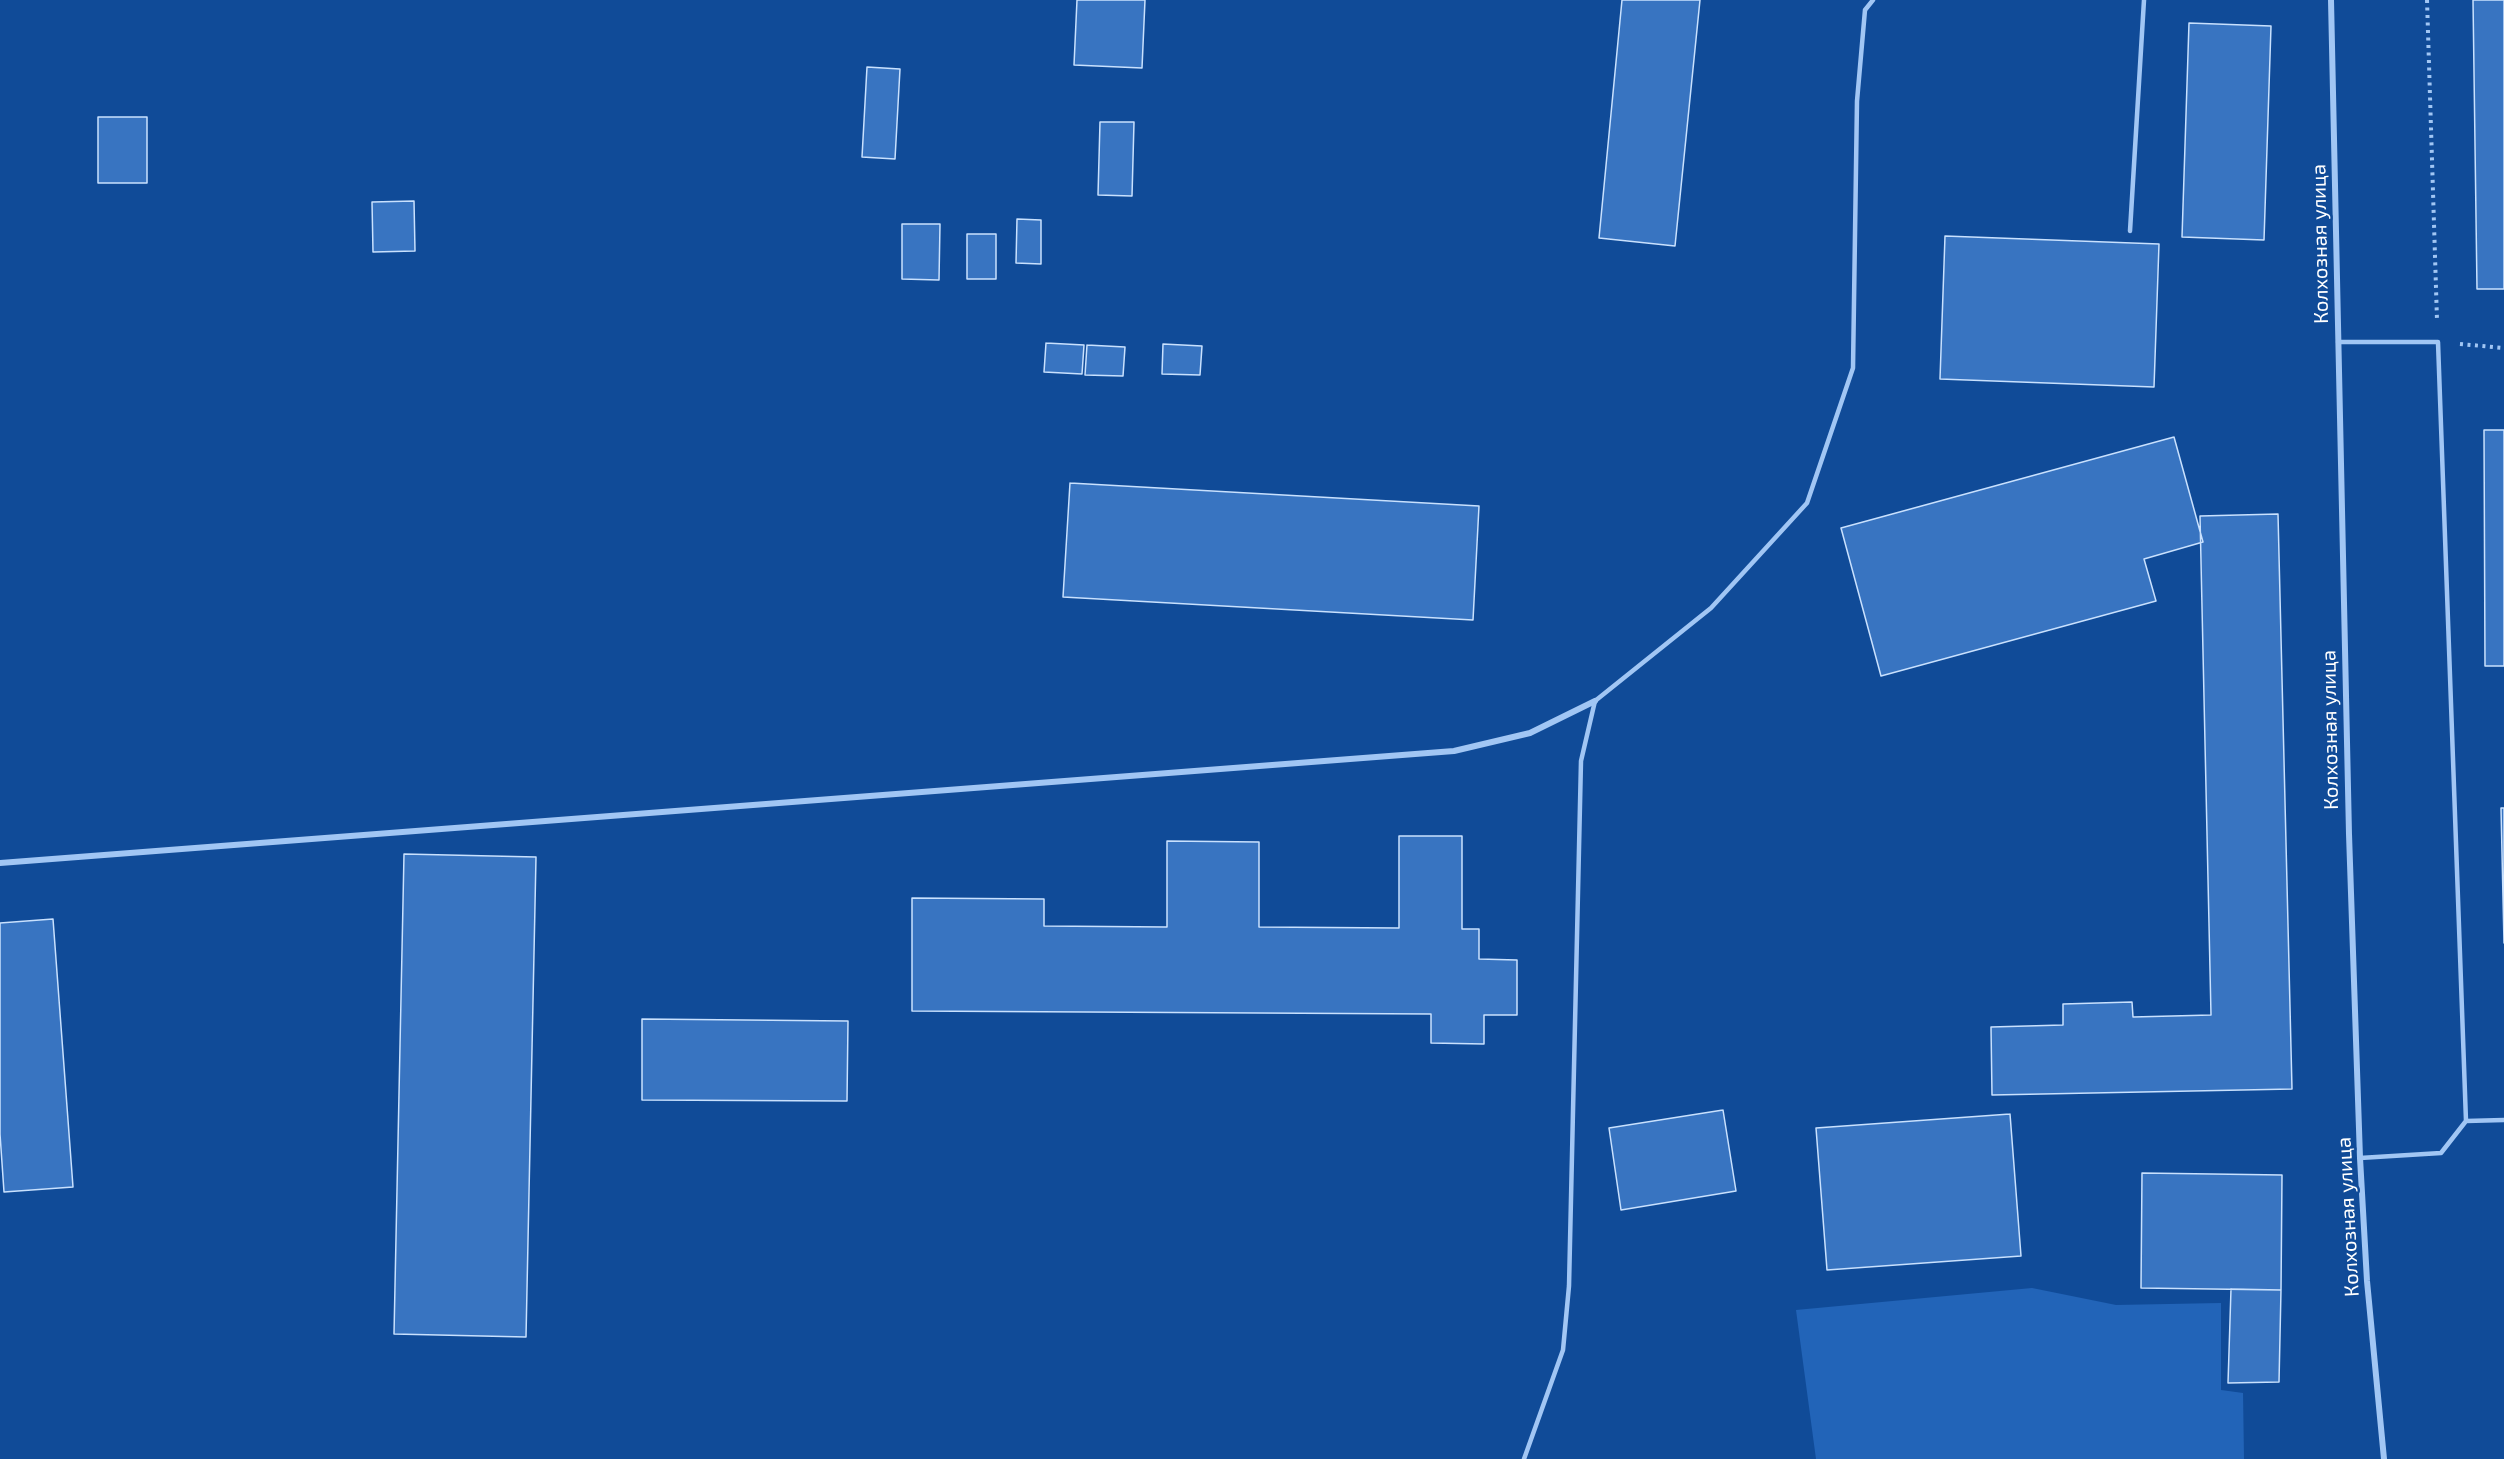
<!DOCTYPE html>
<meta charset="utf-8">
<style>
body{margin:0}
canvas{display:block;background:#104b98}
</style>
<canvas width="2504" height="1459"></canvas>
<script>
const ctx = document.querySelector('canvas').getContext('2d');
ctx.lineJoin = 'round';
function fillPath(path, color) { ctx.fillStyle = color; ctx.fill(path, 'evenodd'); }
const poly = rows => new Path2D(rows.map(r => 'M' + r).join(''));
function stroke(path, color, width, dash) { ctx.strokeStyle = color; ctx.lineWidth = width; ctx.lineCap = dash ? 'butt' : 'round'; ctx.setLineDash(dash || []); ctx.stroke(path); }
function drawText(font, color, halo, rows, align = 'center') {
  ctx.font = font + ' "Exo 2",sans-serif'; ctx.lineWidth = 5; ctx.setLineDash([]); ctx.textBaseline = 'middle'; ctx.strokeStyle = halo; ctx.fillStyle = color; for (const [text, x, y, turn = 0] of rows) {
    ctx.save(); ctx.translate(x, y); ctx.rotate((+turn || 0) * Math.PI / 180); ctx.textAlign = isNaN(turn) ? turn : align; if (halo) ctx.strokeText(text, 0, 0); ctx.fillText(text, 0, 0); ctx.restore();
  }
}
fillPath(poly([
 [2032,1288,2116,1305,2221,1303,2221,1390,2243,1393,2244,1459,1816,1459,1796,1310]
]), '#2264b8');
const building = poly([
 [1077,0,1145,0,1142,68,1074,65,1077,0],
 [1622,0,1700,0,1675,246,1599,238,1622,0],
 [2473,0,2504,0,2504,289,2477,289,2473,0],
 [2189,23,2271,26,2264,240,2182,237,2189,23],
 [867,67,900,69,895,159,862,157,867,67],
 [98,117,147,117,147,183,98,183,98,117],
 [1100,122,1134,122,1132,196,1098,195,1100,122],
 [414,201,415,251,373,252,372,202,414,201],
 [1017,219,1041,220,1041,264,1016,263,1017,219],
 [902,224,940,224,939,280,902,279,902,224],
 [967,234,996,234,996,279,967,279,967,234],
 [1945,236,2159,244,2154,387,1940,379,1945,236],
 [1046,343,1084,345,1082,374,1044,372,1046,343],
 [1163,344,1202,346,1200,375,1162,374,1163,344],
 [1087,345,1125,347,1123,376,1085,375,1087,345],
 [2484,430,2504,430,2504,666,2485,666,2484,430],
 [2174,437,2203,542,2144,559,2156,601,1881,676,1841,528,2174,437],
 [1070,483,1479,506,1473,620,1063,597,1070,483],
 [2278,514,2292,1089,1992,1095,1991,1027,2063,1025,2063,1004,2132,1002,2133,1017,2211,1015,2200,516,2278,514],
 [2501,808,2504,808,2504,943,2501,808],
 [1399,836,1462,836,1462,929,1479,929,1479,959,1517,960,1517,1015,1484,1015,1484,1044,1431,1043,1431,1014,912,1011,912,898,1044,899,1044,926,1167,927,1167,841,1259,842,1259,927,1399,928,1399,836],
 [404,854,536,857,526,1337,394,1334,404,854],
 [53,919,73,1187,4,1192,0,1134,0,923,53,919],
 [642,1019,848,1021,847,1101,642,1100,642,1019],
 [1723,1110,1736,1191,1621,1210,1609,1128,1723,1110],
 [2010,1114,2021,1256,1827,1270,1816,1128,2010,1114],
 [2142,1173,2282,1175,2281,1290,2141,1288,2142,1173],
 [2231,1289,2281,1290,2279,1382,2228,1383,2231,1289]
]);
fillPath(building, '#3874c1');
stroke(building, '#c9e1fe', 1.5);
stroke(poly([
 [2427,0,2437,320],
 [2460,344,2504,348]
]), '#a1c6f4', 4, [3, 4.5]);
stroke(poly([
 [2130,231,2144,0],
 [2338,342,2438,342,2466,1121,2504,1120],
 [2360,1158,2441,1153,2466,1121],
 [1524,1459,1563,1350,1569,1286,1581,761,1595,701,1711,608,1807,503,1853,368,1857,101,1865,10,1873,0]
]), '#a1c6f4', 4.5);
stroke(poly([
 [2331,0,2349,834,2360,1158,2367,1281,2384,1459],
 [0,863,1454,751,1530,733,1595,701]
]), '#a1c6f4', 6);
drawText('20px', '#fff', '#104b98', [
 ["Колхозная улица",2320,244,-91],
 ["Колхозная улица",2330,730,-91],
 ["Колхозная улица",2348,1217,-93]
]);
</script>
